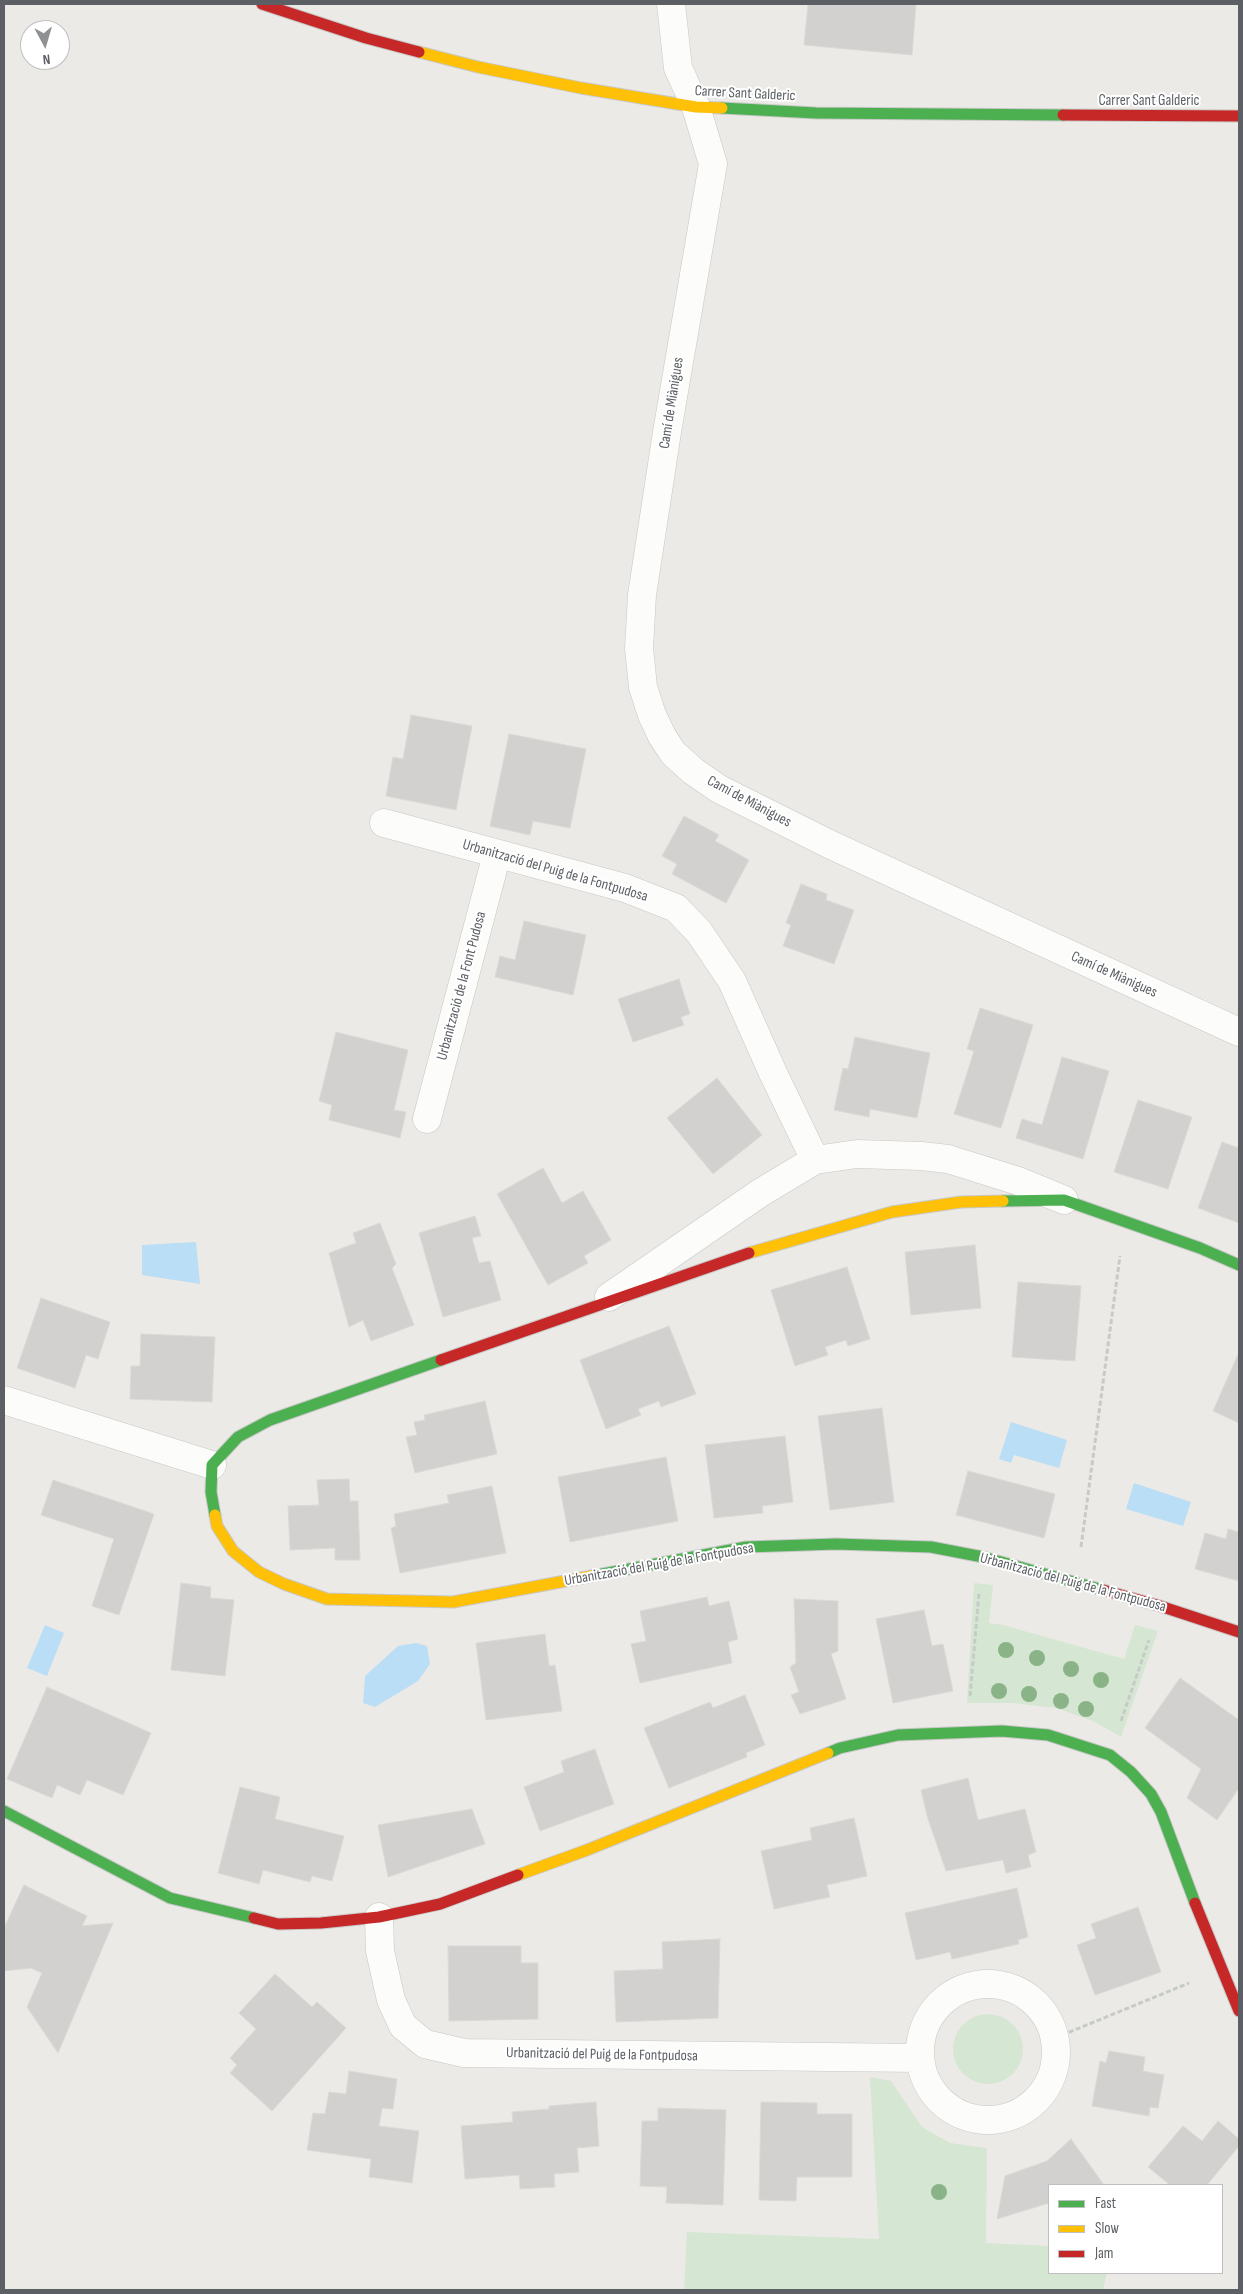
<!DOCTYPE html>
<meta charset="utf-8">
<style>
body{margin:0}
#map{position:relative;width:1243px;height:2294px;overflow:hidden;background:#eceae6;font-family:"Sofia Sans Condensed",sans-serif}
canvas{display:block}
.frame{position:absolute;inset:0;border:5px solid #5c6064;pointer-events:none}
.legend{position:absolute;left:1048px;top:2184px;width:175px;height:90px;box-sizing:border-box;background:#fff;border:1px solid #bebfc1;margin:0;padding:6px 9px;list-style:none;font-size:15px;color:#5c6064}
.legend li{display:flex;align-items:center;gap:10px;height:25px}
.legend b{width:25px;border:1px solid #bebfc1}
.north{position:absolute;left:20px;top:20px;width:50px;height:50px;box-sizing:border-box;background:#fff;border:1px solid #bebfc1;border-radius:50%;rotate:174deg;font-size:14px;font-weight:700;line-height:20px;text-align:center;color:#5c6064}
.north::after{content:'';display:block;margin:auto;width:18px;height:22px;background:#8e9092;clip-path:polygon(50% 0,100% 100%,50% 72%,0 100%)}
</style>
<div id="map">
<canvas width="1243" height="2294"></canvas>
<div class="frame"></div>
<ul class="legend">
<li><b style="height:6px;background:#4caf50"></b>Fast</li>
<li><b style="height:6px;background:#ffc107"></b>Slow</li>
<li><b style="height:6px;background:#c62828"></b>Jam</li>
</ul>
<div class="north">N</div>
</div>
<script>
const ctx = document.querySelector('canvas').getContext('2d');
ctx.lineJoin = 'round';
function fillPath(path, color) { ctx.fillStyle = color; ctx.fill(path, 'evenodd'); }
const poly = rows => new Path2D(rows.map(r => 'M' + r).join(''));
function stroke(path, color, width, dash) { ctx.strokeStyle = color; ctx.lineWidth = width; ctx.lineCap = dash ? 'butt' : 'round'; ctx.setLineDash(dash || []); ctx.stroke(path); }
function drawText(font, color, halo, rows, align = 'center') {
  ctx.font = font + ' "Sofia Sans Condensed",sans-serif'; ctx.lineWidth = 4; ctx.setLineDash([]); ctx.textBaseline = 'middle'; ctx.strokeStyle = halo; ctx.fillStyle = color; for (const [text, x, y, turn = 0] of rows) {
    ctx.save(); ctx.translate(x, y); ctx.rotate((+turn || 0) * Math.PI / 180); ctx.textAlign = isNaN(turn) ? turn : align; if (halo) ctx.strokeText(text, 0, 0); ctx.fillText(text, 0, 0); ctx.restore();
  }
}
fillPath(poly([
 [974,1583,993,1585,989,1623,1003,1625,1124,1659,1135,1625,1158,1631,1121,1737,1093,1721,1056,1708,1012,1703,967,1703],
 '953 2049a35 35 0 1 1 70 0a35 35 0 1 1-70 0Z',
 [870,2077,891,2081,922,2127,950,2143,987,2148,986,2243,1049,2246,1049,2273,1107,2273,1103,2290,684,2290,687,2232,879,2239]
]), '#d5e7d2');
fillPath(poly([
 [196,1242,200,1284,142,1275,142,1245],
 [1011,1422,1067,1440,1059,1468,1014,1455,1011,1463,999,1459],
 [1134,1483,1191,1502,1183,1526,1126,1509],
 [45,1625,64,1633,47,1676,27,1668],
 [416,1643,427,1646,430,1664,418,1681,375,1707,363,1703,365,1676,398,1646]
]), '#badef5');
const building = poly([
 [808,4,916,4,912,55,804,45,808,4],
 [411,715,472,726,456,810,386,796,393,757,403,759,411,715],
 [509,734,586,749,570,828,533,821,530,835,490,826,509,734],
 [684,816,719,835,715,841,749,860,726,903,672,874,677,864,662,856,684,816],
 [801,884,827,894,826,900,854,910,834,964,783,946,791,925,786,923,801,884],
 [524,921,586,935,573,995,495,977,500,956,515,960,524,921],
 [679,979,690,1014,681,1017,684,1025,633,1042,618,999,679,979],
 [980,1008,1033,1025,1001,1128,954,1114,974,1051,967,1049,980,1008],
 [336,1032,408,1050,394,1110,406,1112,400,1138,329,1120,332,1105,319,1101,336,1032],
 [855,1037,930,1053,917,1118,870,1109,869,1117,834,1110,843,1068,848,1069,855,1037],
 [1062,1057,1109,1071,1083,1159,1016,1138,1022,1119,1042,1125,1062,1057],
 [717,1078,762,1135,713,1174,667,1118,717,1078],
 [1138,1100,1192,1117,1168,1189,1114,1172,1138,1100],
 [1222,1142,1239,1148,1239,1223,1198,1208,1222,1142],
 [543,1168,562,1203,583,1191,611,1240,584,1256,588,1263,548,1285,497,1194,543,1168],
 [475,1216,481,1236,472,1238,479,1263,490,1261,501,1300,443,1317,419,1233,475,1216],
 [380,1223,396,1264,392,1268,414,1325,371,1341,363,1320,349,1327,329,1253,356,1243,353,1233,380,1223],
 [975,1245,981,1308,911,1315,905,1252,975,1245],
 [847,1267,870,1339,848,1346,846,1340,825,1347,828,1355,795,1366,771,1290,847,1267],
 [1018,1282,1081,1286,1075,1361,1012,1357,1018,1282],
 [41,1298,110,1322,98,1359,86,1355,75,1388,17,1368,41,1298],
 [669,1326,696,1394,661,1407,659,1401,638,1409,641,1415,606,1429,580,1360,669,1326],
 [141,1334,215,1337,212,1402,130,1399,131,1366,140,1366,141,1334],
 [1239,1352,1239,1423,1213,1411,1239,1352],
 [485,1401,497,1454,415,1473,406,1437,417,1435,414,1422,425,1420,424,1415,485,1401],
 [882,1408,894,1502,830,1510,818,1416,882,1408],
 [785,1436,793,1502,762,1506,763,1513,714,1518,705,1445,785,1436],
 [666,1457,678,1521,570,1542,558,1477,666,1457],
 [968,1471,1055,1494,1044,1538,956,1515,968,1471],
 [349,1479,350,1501,358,1501,360,1560,335,1560,335,1548,290,1550,288,1506,319,1505,317,1480,349,1479],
 [53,1480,154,1514,119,1615,92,1606,114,1539,41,1515,53,1480],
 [492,1486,506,1553,400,1573,391,1528,396,1526,394,1514,449,1503,447,1495,492,1486],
 [1228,1529,1239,1532,1239,1581,1195,1569,1205,1533,1226,1539,1228,1529],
 [181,1583,211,1587,210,1598,234,1600,225,1676,171,1670,181,1583],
 [707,1597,709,1606,729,1601,738,1639,728,1642,732,1663,640,1683,631,1644,646,1641,640,1611,707,1597],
 [794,1599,838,1601,838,1651,831,1654,846,1699,800,1714,791,1695,799,1692,790,1667,796,1663,794,1599],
 [924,1610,932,1646,943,1644,953,1691,893,1703,876,1619,924,1610],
 [545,1634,549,1666,555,1665,562,1711,486,1720,476,1643,545,1634],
 [1180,1678,1239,1720,1239,1788,1217,1820,1187,1798,1201,1769,1145,1728,1180,1678],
 [47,1687,151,1733,123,1795,87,1780,80,1795,57,1785,52,1798,7,1779,47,1687],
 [745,1695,765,1745,746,1753,747,1757,669,1788,644,1728,710,1702,713,1708,745,1695],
 [595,1749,614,1804,540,1831,524,1787,564,1772,561,1761,595,1749],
 [968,1778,978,1820,1025,1809,1036,1852,1028,1855,1031,1867,1006,1873,1003,1860,946,1871,928,1819,921,1790,968,1778],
 [240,1787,280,1797,275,1819,344,1836,332,1881,312,1876,310,1882,263,1870,259,1884,218,1873,240,1787],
 [472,1809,485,1844,388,1877,378,1825,472,1809],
 [854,1818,867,1876,827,1885,830,1897,774,1909,761,1851,812,1840,810,1828,854,1818],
 [24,1885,87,1916,82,1926,113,1923,58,2053,27,2007,42,1973,31,1968,4,1971,4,1928,24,1885],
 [1017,1888,1028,1937,1018,1940,1019,1944,952,1959,950,1952,916,1960,905,1913,1017,1888],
 [1138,1907,1161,1972,1095,1995,1077,1945,1096,1938,1091,1924,1138,1907],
 [720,1939,718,2018,616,2022,614,1971,663,1969,662,1942,720,1939],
 [448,1946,521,1946,521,1963,538,1963,538,2019,449,2021,448,1946],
 [275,1974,312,2007,317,2002,346,2028,272,2111,230,2073,237,2065,230,2058,256,2029,239,2013,275,1974],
 [1109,2051,1145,2057,1143,2071,1164,2075,1158,2108,1150,2107,1149,2116,1092,2106,1100,2061,1106,2063,1109,2051],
 [349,2071,397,2079,393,2109,382,2108,379,2126,419,2131,412,2183,369,2177,371,2159,307,2150,313,2113,325,2114,329,2092,346,2094,349,2071],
 [596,2102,599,2146,577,2148,579,2172,554,2174,555,2187,520,2189,519,2175,465,2179,461,2126,513,2122,512,2112,549,2109,549,2106,596,2102],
 [761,2102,817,2103,817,2114,852,2114,852,2177,797,2177,796,2201,759,2200,761,2102],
 [658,2108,726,2110,723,2205,666,2203,667,2187,640,2186,642,2121,658,2121,658,2108],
 [1218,2121,1239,2139,1239,2146,1207,2185,1170,2185,1148,2167,1183,2126,1202,2141,1218,2121],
 [1071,2139,1104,2185,1049,2185,1049,2203,997,2219,1005,2176,1047,2161,1071,2139]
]);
fillPath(building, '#d3d1cf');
stroke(building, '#dbd9d5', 1);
const street = poly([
 [671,4,678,68,696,107,713,164,667,432,642,595,639,648,643,687,652,715,662,736,673,753,693,771,719,789,829,844,1239,1032],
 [384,823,625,888,676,908,699,932,732,981,773,1073,815,1160,760,1193,609,1297],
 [427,1119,497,854],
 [815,1160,857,1154,921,1156,948,1159,1018,1181,1064,1200],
 [4,1400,212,1465],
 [379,1917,380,1951,391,2000,403,2026,425,2044,464,2053,920,2058],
 '920 2052a68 68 0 1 1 136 0a68 68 0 1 1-136 0Z'
]);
const fast = poly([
 [722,108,816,113,1063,115],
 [1003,1201,1064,1200,1200,1248,1239,1265],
 [215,1515,211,1492,212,1465,238,1437,270,1420,441,1360],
 [592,1576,746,1547,836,1544,931,1547,983,1557,1103,1590],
 [828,1753,840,1748,898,1735,1002,1731,1048,1735,1110,1755,1131,1772,1151,1794,1161,1812,1195,1903],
 [4,1811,170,1898,254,1918]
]);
const slow = poly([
 [419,52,478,67,581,88,696,107,722,108],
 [749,1253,892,1212,961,1202,1003,1201],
 [215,1515,217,1526,233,1551,259,1572,284,1584,327,1599,453,1602,592,1576],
 [518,1875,587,1850,828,1753]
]);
const jam = poly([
 [262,4,366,38,419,52],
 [1063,115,1239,116],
 [441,1360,749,1253],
 [1103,1590,1160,1606,1239,1632],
 [1195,1903,1239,2011],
 [254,1918,278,1924,321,1923,379,1917,440,1904,518,1875]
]);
stroke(street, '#c7c7c7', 29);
stroke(fast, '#c8c8c8', 13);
stroke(slow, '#c8c8c8', 13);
stroke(jam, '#c8c8c8', 13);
stroke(poly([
 [1081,1547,1120,1256],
 [970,1696,979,1593],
 [1121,1721,1149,1640],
 [1055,2038,1189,1983]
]), '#c6cac8', 3, [5, 2.5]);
stroke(street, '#fcfcfb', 28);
stroke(fast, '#4caf50', 11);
stroke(slow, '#ffc107', 11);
stroke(jam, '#c62828', 11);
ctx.fillStyle = '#8ab387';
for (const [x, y] of [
 [1006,1650],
 [1037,1658],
 [1071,1669],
 [1101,1680],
 [999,1691],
 [1029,1694],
 [1061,1701],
 [1086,1709],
 [939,2192]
]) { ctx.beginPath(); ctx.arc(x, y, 8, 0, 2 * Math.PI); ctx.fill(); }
drawText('15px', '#5c6064', '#fff', [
 ["Carrer Sant Galderic",745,94,3],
 ["Carrer Sant Galderic",1149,101],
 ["Camí de Miànigues",672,403,-81],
 ["Camí de Miànigues",749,802,28],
 ["Urbanització del Puig de la Fontpudosa",555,871,16],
 ["Camí de Miànigues",1114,975,24],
 ["Urbanització de la Font Pudosa",462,986,-75],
 ["Urbanització del Puig de la Fontpudosa",659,1565,-10],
 ["Urbanització del Puig de la Fontpudosa",1073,1583,15],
 ["Urbanització del Puig de la Fontpudosa",602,2055,1]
]);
</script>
